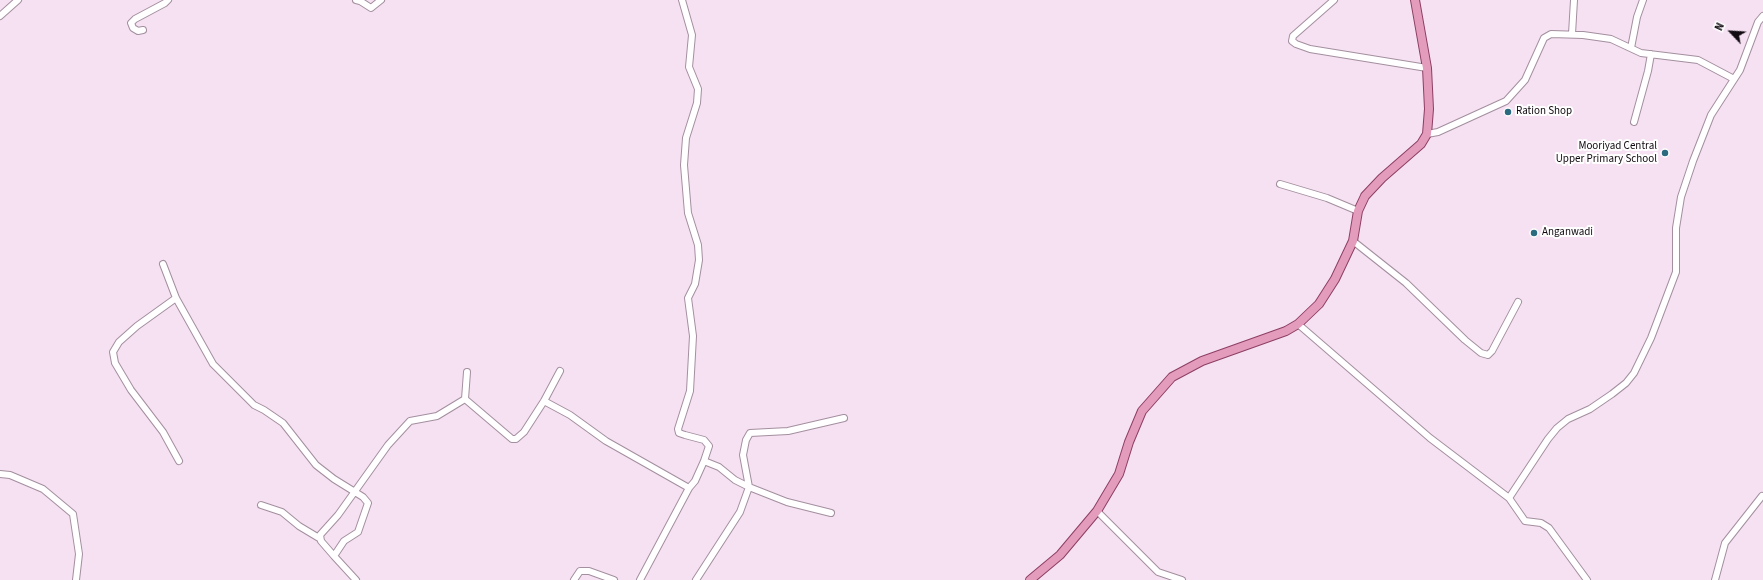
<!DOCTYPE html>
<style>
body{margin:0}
#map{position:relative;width:1763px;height:580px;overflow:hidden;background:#f6e1f2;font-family:"Source Sans 3",sans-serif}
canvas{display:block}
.north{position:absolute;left:1711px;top:12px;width:40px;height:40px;-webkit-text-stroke:3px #fff;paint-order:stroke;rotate:295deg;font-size:11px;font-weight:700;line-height:16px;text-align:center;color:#110a10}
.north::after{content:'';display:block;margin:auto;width:14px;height:18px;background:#110a10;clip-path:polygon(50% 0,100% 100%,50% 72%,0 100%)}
</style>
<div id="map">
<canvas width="1763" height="580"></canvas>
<div class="north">N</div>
</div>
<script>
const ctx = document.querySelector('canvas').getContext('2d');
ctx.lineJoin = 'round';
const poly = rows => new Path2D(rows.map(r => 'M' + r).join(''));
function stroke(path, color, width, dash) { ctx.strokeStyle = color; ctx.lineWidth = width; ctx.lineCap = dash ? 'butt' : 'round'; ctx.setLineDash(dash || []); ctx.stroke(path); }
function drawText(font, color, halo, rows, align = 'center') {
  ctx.font = font + ' "Source Sans 3",sans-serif'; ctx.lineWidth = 4; ctx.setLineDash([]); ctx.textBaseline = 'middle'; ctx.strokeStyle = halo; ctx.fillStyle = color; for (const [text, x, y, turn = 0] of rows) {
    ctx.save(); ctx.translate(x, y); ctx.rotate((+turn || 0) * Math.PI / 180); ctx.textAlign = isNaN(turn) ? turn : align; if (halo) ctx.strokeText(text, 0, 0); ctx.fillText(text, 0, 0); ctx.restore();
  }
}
const minor = poly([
 [356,0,360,1,371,8,381,0],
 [1334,0,1293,36,1292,41,1296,44,1310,49,1427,68],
 [0,16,18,0],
 [143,30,138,31,133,28,131,23,135,19,165,3,168,0],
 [1572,34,1574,0],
 [1631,48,1637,17,1643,0],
 [1634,122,1648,71,1651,54],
 [1427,134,1438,132,1506,101,1525,80,1544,38,1551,34,1583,35,1611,39,1641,53,1698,60,1734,79],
 [1280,184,1327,198,1358,211],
 [1353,241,1406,283,1465,340,1481,353,1488,355,1492,351,1518,302],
 [163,264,176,298,213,364,254,405,264,410,283,423,316,465,334,479,363,497,368,503,358,532,344,541,334,556,356,580],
 [176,298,137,326,119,342,113,352,115,363,131,390,163,432,179,461],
 [1298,324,1430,438,1509,498],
 [465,399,512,439,516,439,524,432,544,401,560,371],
 [465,399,467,372],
 [544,401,570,415,606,441,689,488],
 [704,461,719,467,735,480,749,487,787,502,831,513],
 [0,474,10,475,43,489,73,514,79,554,76,580],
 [261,505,282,512,299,526,319,538],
 [1097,511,1158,572,1182,580],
 [334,556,321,541,320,535,338,515,388,445,410,421,437,416,465,399],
 [574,580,580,571,589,571,614,580],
 [640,580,689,488,695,481,704,461,709,446,704,440,685,435,679,433,678,429,690,391,693,336,688,298,695,284,699,260,698,245,688,213,684,165,686,138,697,103,698,89,689,67,692,35,682,0],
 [696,580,740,512,749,487,743,455,746,440,750,433,788,431,844,418],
 [1587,580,1549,528,1541,523,1525,521,1509,498,1548,439,1557,428,1568,419,1590,409,1612,394,1626,383,1634,373,1651,338,1676,272,1676,228,1681,197,1693,161,1711,115,1740,70,1758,22,1763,16],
 [1715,580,1725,543,1762,496]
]);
const major = poly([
 [1030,580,1060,555,1097,511,1119,474,1129,442,1142,411,1172,377,1202,361,1286,331,1298,324,1319,304,1335,279,1353,241,1358,211,1365,196,1382,178,1421,144,1427,134,1429,109,1427,68,1415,0]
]);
stroke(minor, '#a38f9f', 8);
stroke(major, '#8d3e63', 10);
stroke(minor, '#fff', 6);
stroke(major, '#e39cbc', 8);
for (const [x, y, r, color] of [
 [1508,112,4,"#2b6b80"],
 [1665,153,4,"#2b6b80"],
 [1534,233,4,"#2b6b80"]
]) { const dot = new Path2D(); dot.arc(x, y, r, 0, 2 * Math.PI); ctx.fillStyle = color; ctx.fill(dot); stroke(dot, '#fff', 1.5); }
drawText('11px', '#110a10', '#fff', [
 ["Ration Shop",1516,112],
 ["Mooriyad Central",1657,147,"right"],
 ["Upper Primary School",1657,160,"right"],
 ["Anganwadi",1542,233]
], 'left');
</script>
